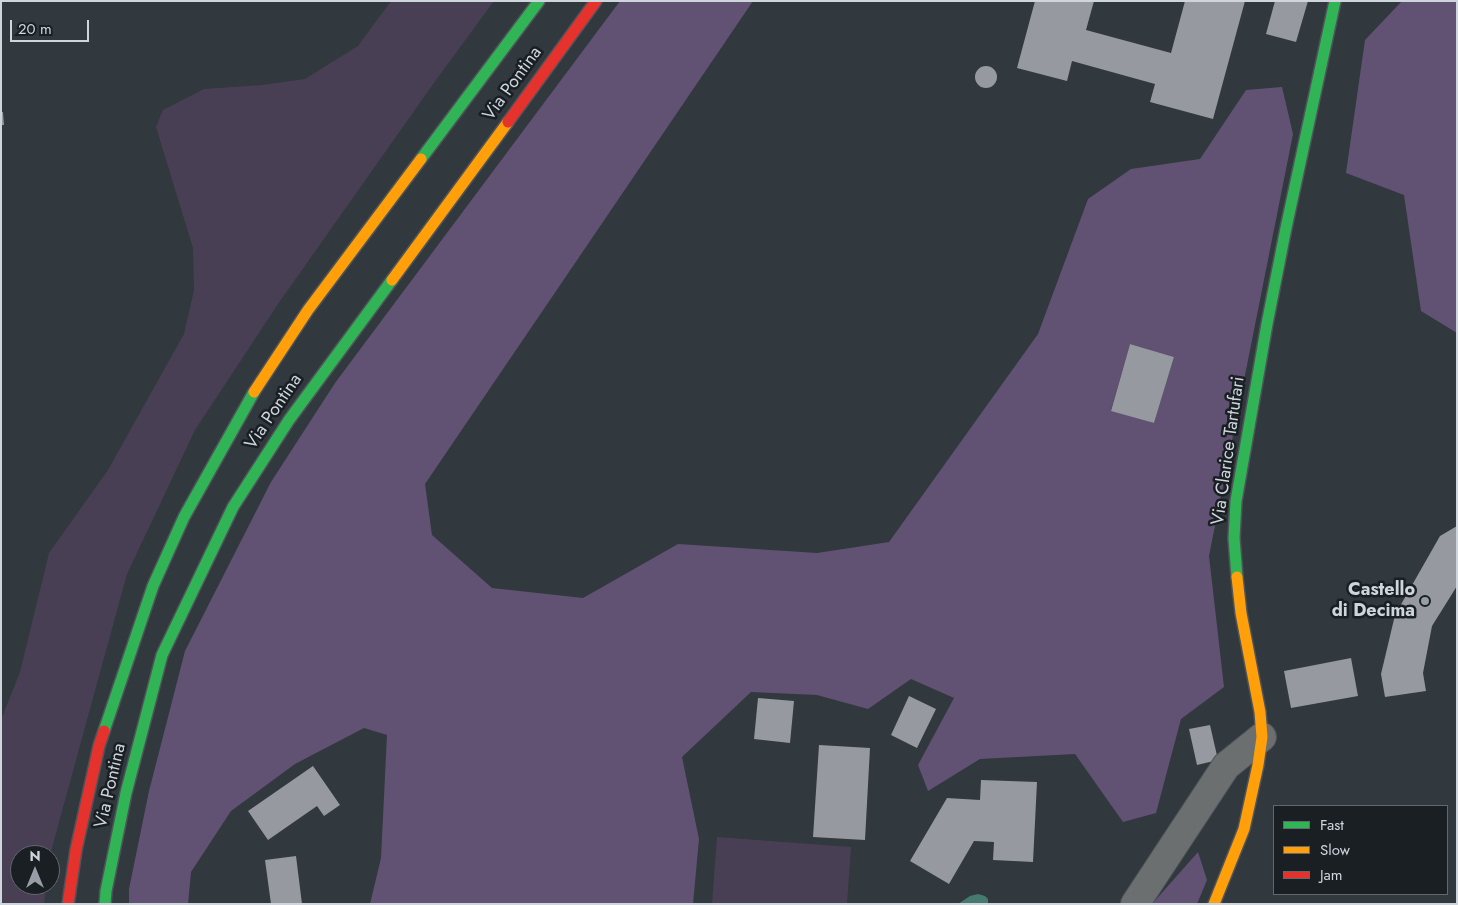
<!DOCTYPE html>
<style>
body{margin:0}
#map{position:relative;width:1458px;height:905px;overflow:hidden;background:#31383e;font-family:Jost,sans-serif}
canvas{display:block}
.frame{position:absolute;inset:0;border:2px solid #ced5dc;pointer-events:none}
.legend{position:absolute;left:1273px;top:805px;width:175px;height:90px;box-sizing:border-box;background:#1a1f24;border:1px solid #62686e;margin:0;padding:6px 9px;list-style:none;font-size:15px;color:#ced5dc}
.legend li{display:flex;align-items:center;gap:10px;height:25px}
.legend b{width:25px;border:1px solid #62686e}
.north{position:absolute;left:10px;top:845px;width:50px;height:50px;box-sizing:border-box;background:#1a1f24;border:1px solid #62686e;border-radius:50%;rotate:0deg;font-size:14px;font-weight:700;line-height:20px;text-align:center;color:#ced5dc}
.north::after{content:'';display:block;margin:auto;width:18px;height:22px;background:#979ea5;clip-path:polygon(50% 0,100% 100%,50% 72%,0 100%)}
.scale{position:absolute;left:10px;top:20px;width:79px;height:22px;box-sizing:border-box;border:2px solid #ced5dc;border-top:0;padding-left:6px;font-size:15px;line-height:18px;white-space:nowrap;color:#ced5dc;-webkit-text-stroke:4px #1a1f24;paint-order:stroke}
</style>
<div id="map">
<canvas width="1458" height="905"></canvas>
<div class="frame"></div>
<ul class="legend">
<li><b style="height:6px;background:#30b455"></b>Fast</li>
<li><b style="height:6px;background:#ff9f0a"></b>Slow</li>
<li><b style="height:6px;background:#e5322d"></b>Jam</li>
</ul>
<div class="north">N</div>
<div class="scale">20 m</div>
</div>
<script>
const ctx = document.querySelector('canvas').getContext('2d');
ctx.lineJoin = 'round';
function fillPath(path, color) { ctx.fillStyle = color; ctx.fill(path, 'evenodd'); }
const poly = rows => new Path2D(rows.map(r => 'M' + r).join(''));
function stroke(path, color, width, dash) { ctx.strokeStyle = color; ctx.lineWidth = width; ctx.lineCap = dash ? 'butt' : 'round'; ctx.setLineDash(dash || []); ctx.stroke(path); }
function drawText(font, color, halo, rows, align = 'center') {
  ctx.font = font + ' Jost,sans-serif'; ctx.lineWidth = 5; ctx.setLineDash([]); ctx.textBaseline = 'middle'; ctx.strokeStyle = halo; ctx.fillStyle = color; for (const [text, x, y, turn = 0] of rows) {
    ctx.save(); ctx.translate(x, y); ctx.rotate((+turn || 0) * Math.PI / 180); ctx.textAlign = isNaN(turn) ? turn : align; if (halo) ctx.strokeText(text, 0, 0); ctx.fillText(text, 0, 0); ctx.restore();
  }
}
fillPath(poly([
 [391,1,494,1,436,80,278,304,195,430,127,574,50,855,20,855,20,885,46,885,44,904,1,904,1,720,20,672,49,553,108,470,184,334,194,290,193,248,156,127,163,110,204,89,262,85,305,79,358,46],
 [717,837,851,847,847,904,712,904]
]), '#483f54');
fillPath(poly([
 [620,1,753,1,425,484,432,535,492,588,583,598,678,544,817,553,889,542,1038,334,1088,199,1131,169,1200,159,1246,90,1282,87,1293,134,1209,556,1224,687,1181,719,1156,813,1123,822,1075,754,980,759,928,791,918,765,954,698,911,679,868,709,817,695,751,692,682,757,699,839,693,904,370,904,381,858,387,735,364,728,295,764,231,811,191,872,188,904,129,904,129,889,149,791,185,651,271,482,335,383],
 [1130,344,1174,357,1154,423,1111,410],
 [1402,1,1457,1,1457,333,1421,311,1404,195,1346,173,1365,40],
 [1198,852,1207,880,1197,904,1152,904]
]), '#615273');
fillPath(poly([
 [978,894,985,896,988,899,988,903,958,904,970,896]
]), '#467a6f');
fillPath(poly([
 [1035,1,1094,1,1086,30,1171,53,1185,1,1245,1,1213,119,1150,102,1155,84,1072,61,1067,81,1017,68],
 [1275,1,1308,1,1296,42,1266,34],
 '975 77a11 11 0 1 1 22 0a11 11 0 1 1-22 0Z',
 [1,112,3,112,4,125,1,125],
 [1130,344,1174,357,1154,423,1111,411],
 [1457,526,1457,586,1432,626,1423,673,1426,691,1385,697,1381,674,1395,615,1440,536],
 [1351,658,1358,696,1291,708,1284,671],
 [909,696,936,709,917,748,891,735],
 [758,698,794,701,790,743,754,739],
 [1210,725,1218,760,1197,765,1189,729],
 [819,745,870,748,865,840,813,837],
 [313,766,340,805,324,816,317,806,268,840,248,811],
 [981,780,1037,782,1033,862,993,860,994,842,974,841,949,884,910,861,947,798,980,800],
 [296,856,302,904,271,904,265,860]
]), '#96999f');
const street = poly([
 [1135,904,1226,766,1262,737]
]);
const fast = poly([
 [421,159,539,1],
 [1237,577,1234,538,1236,501,1267,324,1286,228,1335,1],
 [104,731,153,586,184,517,254,392],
 [105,904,106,891,126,793,162,655,233,507,289,420,392,280]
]);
const slow = poly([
 [392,280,508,122],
 [254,392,308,310,421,159],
 [1214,904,1244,829,1258,765,1262,737,1260,712,1241,613,1237,577]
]);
const jam = poly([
 [508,122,596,1],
 [68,904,76,850,99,746,104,731]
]);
stroke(street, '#4e545a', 30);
stroke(fast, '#4e545a', 14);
stroke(slow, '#4e545a', 14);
stroke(jam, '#4e545a', 14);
stroke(street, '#6c6f70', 28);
stroke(fast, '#30b455', 11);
stroke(slow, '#ff9f0a', 11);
stroke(jam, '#e5322d', 11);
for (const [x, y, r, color] of [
 [1425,601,5,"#979ea5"]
]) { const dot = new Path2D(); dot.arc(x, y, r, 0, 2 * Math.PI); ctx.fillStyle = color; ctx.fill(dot); stroke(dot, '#1a1f24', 2); }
drawText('18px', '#ced5dc', '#1a1f24', [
 ["Via Pontina",513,84,-54],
 ["Via Pontina",274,412,-56],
 ["Via Clarice Tartufari",1229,451,-82],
 ["Via Pontina",111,786,-77]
]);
drawText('bold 18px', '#ced5dc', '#1a1f24', [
 ["Castello",1415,591],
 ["di Decima",1415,612]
], 'right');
</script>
